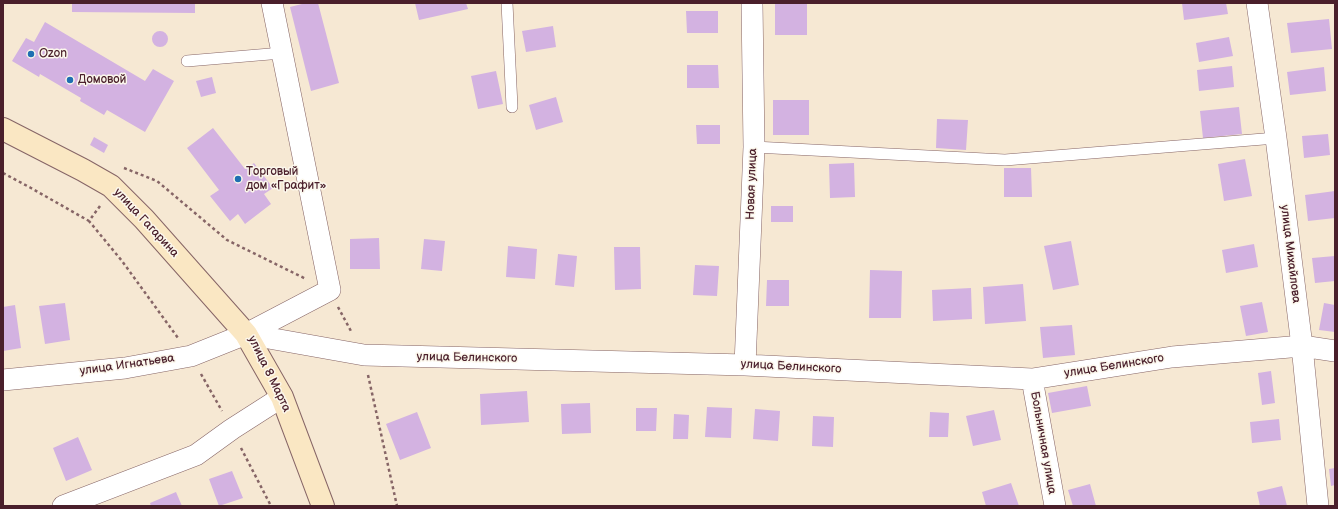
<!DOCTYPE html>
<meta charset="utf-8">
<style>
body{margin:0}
#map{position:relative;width:1338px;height:509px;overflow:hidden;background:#f6e8d3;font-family:"Balsamiq Sans",sans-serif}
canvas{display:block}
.frame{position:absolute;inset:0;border:4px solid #4a1f2b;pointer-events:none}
</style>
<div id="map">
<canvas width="1338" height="509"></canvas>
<div class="frame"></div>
</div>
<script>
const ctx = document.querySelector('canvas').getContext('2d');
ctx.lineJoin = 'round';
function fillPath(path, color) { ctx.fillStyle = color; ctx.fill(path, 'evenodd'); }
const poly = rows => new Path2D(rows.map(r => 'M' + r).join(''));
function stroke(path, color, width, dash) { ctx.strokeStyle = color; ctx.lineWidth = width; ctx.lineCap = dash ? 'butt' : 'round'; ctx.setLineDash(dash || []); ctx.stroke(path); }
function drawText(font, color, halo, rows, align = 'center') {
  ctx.font = font + ' "Balsamiq Sans",sans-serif'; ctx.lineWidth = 3; ctx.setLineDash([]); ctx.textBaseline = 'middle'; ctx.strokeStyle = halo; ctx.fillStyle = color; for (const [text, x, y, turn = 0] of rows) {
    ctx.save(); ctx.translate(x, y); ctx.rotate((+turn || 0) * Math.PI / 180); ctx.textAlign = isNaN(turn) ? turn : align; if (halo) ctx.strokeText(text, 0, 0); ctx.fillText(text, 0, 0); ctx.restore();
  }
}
fillPath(poly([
 [72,3,195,3,195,13,72,12],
 [306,3,318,3,339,83,311,91,290,7],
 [415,3,466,3,468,9,419,20],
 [1182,3,1226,3,1228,14,1184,20],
 [775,4,807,4,807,35,775,35],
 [686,11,718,11,718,33,687,33],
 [1329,19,1332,49,1291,53,1287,23],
 [45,22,145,81,153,69,174,81,145,132,107,110,104,115,80,101,81,98,40,74,39,77,12,61,26,38,34,42],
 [553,26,556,47,526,52,522,31],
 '152 39a8 8 0 1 1 16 0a8 8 0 1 1-16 0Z',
 [1229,37,1233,56,1199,62,1196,43],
 [687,65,718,65,719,88,687,88],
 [1232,66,1234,87,1199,91,1197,70],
 [1324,67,1326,91,1290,95,1287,72],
 [496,71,503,104,478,109,471,76],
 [212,77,216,93,201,97,196,81],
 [556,97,563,122,536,130,529,105],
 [773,100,809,100,809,135,773,135],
 [1239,107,1242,134,1203,138,1200,111],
 [937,119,968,120,966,150,936,148],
 [696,125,720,125,720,144,697,144],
 [213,128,245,169,254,163,273,188,264,194,271,204,245,224,238,214,230,221,210,196,219,190,187,148],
 [1328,134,1330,155,1304,158,1302,136],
 [94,137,108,145,104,153,90,145],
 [1245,159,1252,196,1224,201,1218,164],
 [854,163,855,197,830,198,829,164],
 [1004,168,1031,168,1032,197,1004,197],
 [1335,191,1335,218,1308,221,1305,195],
 [771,206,793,206,793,222,771,222],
 [379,238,380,269,350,269,350,239],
 [424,239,445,241,442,271,421,269],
 [1071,241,1079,285,1053,290,1044,246],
 [1254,244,1258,267,1226,273,1222,250],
 [508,246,537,249,535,279,506,277],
 [614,247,640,247,641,289,615,290],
 [558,254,577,256,574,287,555,285],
 [1335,256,1335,281,1315,283,1312,258],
 [695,265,719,266,717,296,693,295],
 [870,270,902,271,901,318,869,318],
 [767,280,789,280,789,306,766,306],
 [1023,284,1026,321,985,324,983,287],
 [971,288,972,319,933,321,932,290],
 [1262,302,1268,332,1246,336,1240,306],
 [65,303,70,340,45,344,39,306],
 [1324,303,1335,305,1335,332,1319,330],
 [15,305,21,348,3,351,3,307],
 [1072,325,1075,355,1043,358,1040,327],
 [1271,371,1275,403,1262,405,1258,373],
 [1087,386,1091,406,1052,413,1048,393],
 [527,391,529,422,481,425,480,394],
 [590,403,591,433,562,434,561,404],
 [707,407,732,408,731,438,705,437],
 [636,408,657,408,656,431,636,431],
 [755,409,780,411,778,441,753,439],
 [994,410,1001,440,973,446,966,416],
 [417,412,431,448,400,460,386,424],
 [930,412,949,413,948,437,929,437],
 [674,414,689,415,688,439,673,439],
 [813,416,834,417,833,447,812,446],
 [1279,419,1281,440,1252,443,1250,422],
 [78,437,92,470,66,481,53,448],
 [1335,468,1335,485,1331,486,1329,469],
 [232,471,243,498,219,506,209,479],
 [1011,483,1019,506,986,506,982,492],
 [1090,484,1096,506,1073,506,1068,490],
 [1282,486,1287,506,1260,506,1257,492],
 [176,492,182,506,151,506,150,503]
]), '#d3b2e1');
const service = poly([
 [507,3,512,107],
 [187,61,282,53],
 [754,147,1005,160,1276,138]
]);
const minor = poly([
 [1257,3,1276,138,1302,346,1318,506],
 [246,334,364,355,745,365,1032,379,1172,357,1302,346,1335,351],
 [745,365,754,147,752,3],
 [1032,379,1055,506],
 [3,380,125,368,191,356,246,334,330,290,272,3],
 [63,506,196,455,232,429,282,397]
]);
const secondary = poly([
 [3,129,83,170,111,186,144,219,246,334,282,397,323,506]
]);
stroke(service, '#866566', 12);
stroke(minor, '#866566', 22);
stroke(secondary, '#866566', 24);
stroke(poly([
 [124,168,157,181,227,240,306,279],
 [3,173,31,188,89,221],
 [100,206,89,221,122,261,178,338],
 [338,307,352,333],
 [201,374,222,411],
 [368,375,397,506],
 [241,448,271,506]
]), '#866566', 2.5, [3, 3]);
stroke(service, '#fff', 11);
stroke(minor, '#fff', 21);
stroke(secondary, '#fae7c3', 22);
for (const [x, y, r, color] of [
 [31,54,4,"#1f6fb2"],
 [70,80,4,"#1f6fb2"],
 [238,179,4,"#1f6fb2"]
]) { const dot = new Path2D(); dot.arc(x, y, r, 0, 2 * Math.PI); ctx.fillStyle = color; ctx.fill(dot); stroke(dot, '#fbf7ec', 1.5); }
drawText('12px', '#4a1f2b', '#fbf7ec', [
 ["Ozon",39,54],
 ["Домовой",78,80],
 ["Торговый",246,172],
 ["дом «Графит»",246,186]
], 'left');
drawText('12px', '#4a1f2b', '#fbf7ec', [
 ["Новая улица",752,184,-88],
 ["улица Гагарина",146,223,47],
 ["улица Михайлова",1290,254,83],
 ["улица Белинского",467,358,1],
 ["улица Игнатьева",127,365,-8],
 ["улица Белинского",1114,366,-9],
 ["улица Белинского",791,367,3],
 ["улица 8 Марта",269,374,64],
 ["Больничная улица",1043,443,80]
]);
</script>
